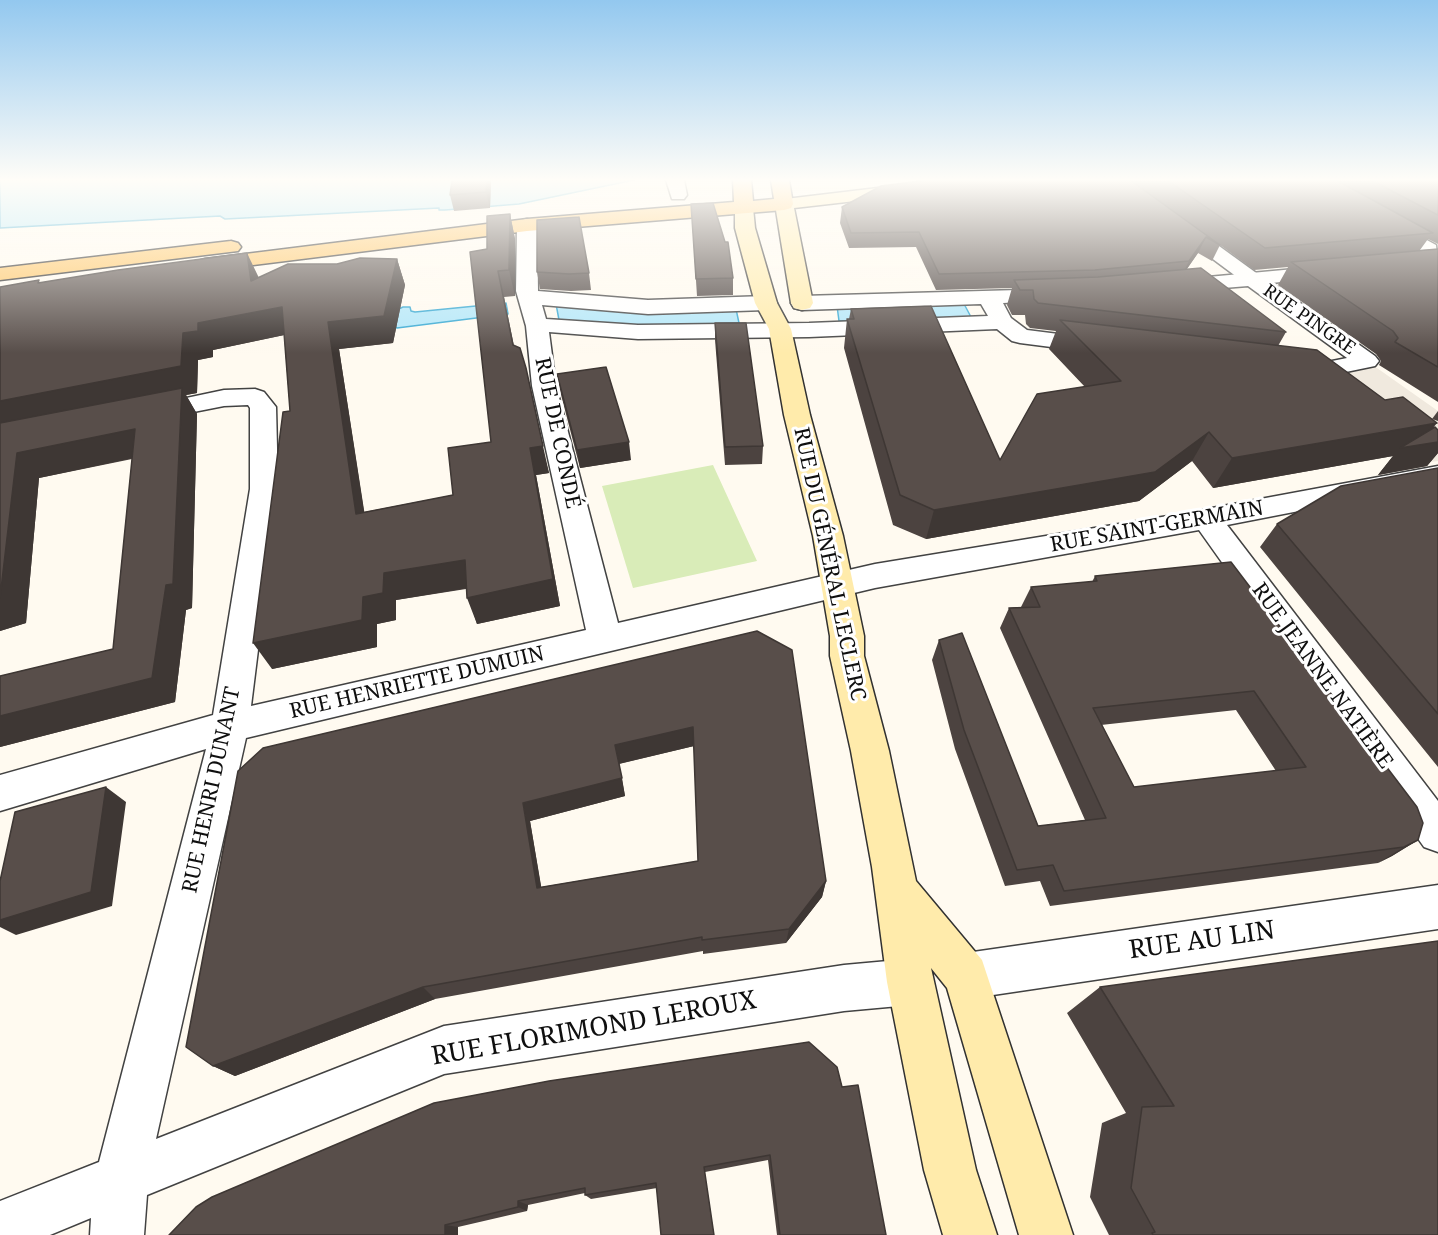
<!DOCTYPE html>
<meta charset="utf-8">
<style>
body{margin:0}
canvas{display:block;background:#fffaf0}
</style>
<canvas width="1438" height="1235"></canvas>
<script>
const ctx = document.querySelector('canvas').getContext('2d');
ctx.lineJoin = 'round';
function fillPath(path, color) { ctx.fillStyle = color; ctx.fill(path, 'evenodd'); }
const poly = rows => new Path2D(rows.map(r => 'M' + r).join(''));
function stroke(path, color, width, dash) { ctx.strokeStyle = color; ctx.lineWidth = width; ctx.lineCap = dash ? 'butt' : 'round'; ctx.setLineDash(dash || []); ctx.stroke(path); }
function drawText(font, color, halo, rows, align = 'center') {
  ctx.font = font + ' "Noto Serif",serif'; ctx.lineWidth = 6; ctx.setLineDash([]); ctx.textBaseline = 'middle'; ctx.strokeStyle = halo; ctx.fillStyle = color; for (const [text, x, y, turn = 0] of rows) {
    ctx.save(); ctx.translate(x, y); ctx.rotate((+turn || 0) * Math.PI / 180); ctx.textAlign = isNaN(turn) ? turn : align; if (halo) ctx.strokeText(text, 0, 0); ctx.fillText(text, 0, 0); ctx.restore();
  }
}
fillPath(poly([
 [713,465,757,561,633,588,602,486]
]), '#d9ecb8');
fillPath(poly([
 [1367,361,1438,411,1438,461,1431,462,1312,372]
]), '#f0e9de');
const water = poly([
 [0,180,634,180,519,204,445,210,439,210,439,208,225,219,220,216,0,228,0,180],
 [963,302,971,317,839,321,837,306,963,302],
 [506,303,508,314,397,328,380,318,403,307,410,307,411,311,415,312,506,303],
 [556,304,736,309,739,323,645,326,559,320,556,304]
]);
fillPath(water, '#b3e7f9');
stroke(water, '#36a8d3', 1.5);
const pedestrian = poly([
 [1184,224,1190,225,1259,275,1262,279,1259,283,1245,283,1178,233,1175,229,1178,225,1184,224]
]);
const minor = poly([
 [666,180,684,180,687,195,684,199,672,199,666,180],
 [1293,180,1316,180,1436,245,1438,264,1431,262,1422,253,1296,184,1293,180],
 [527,219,534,221,537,225,538,291,648,300,766,296,774,298,777,303,774,308,766,310,648,314,542,305,546,319,638,325,809,323,988,316,981,304,802,310,794,308,791,303,794,298,802,296,1055,289,1063,290,1066,295,1063,300,1003,303,1011,318,1027,330,1098,339,1106,341,1110,346,1106,351,1098,353,1020,343,1012,341,997,329,809,337,638,339,549,332,556,386,618,623,875,564,1174,515,1438,466,1438,484,1227,525,1438,801,1438,852,1424,847,1199,530,875,588,246,738,156,1139,444,1026,844,965,910,959,926,966,933,982,926,998,910,1005,844,1011,444,1074,147,1195,144,1235,90,1235,91,1218,50,1235,0,1235,0,1201,99,1162,206,749,0,811,0,775,213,715,250,489,250,408,248,405,224,406,148,421,139,418,135,413,139,408,224,390,255,389,264,392,276,407,278,489,251,706,586,630,532,386,526,326,516,291,517,225,520,221,527,219],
 [1327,266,1334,268,1337,272,1334,276,1272,283,1375,356,1379,361,1375,366,1312,379,1286,375,1283,370,1286,365,1295,363,1312,365,1347,358,1248,286,1175,292,1167,291,1164,286,1167,281,1175,280,1327,266],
 [1438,885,1438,929,966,999,950,992,943,976,950,960,966,953,1438,885]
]);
const secondary = poly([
 [945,180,1004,180,995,185,794,208,813,303,810,308,802,310,794,308,791,303,775,204,777,200,945,180],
 [744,202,751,204,753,208,755,228,777,303,791,329,810,415,843,536,864,636,864,656,889,751,916,881,982,960,1073,1235,1019,1235,947,988,931,968,976,1170,997,1235,943,1235,924,1170,887,982,872,867,851,751,830,656,830,636,813,536,784,415,769,329,755,303,735,228,735,208,737,204,744,202]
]);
const primary = poly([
 [733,180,751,180,753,201,774,199,771,180,789,180,793,204,791,208,784,210,527,231,205,271,198,269,195,265,198,261,205,259,527,219,734,202,733,180],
 [231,241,238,243,241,247,238,251,0,280,0,268,231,241]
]);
stroke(pedestrian, '#424242', 3);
stroke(minor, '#424242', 3);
stroke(secondary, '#313131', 3);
stroke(primary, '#202020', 3);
fillPath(pedestrian, '#fff');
fillPath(minor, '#fff');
fillPath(secondary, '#ffebab');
fillPath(primary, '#fec461');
fillPath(poly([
 [452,180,491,180,490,208,454,211,450,195],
 [1130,180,1438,180,1438,244,1428,239,1420,250,1438,249,1438,402,1379,365,1381,361,1376,354,1278,285,1288,267,1254,270,1220,245,1212,261,1198,253,1187,269,1286,332,1278,346,1385,400,1432,429,1438,430,1438,453,1427,466,1378,475,1393,456,1213,488,1192,461,1139,501,926,539,893,525,844,348,847,319,849,319,851,309,1000,460,1085,387,1049,349,1056,331,1030,328,1026,324,1025,315,1012,315,1007,305,1012,288,936,290,916,247,849,248,840,223,842,207],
 [691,204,733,278,733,295,697,296],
 [510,214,515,239,515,296,504,297,514,346,549,473,536,475,560,606,477,624,466,589,396,600,396,620,377,624,377,647,272,669,290,411,284,335,213,350,213,357,198,360,197,393,186,395,197,414,192,608,186,610,175,702,0,747,0,676,113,649,132,459,39,478,26,623,0,631,0,287,41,283,259,277,337,264,397,259,405,285,393,343,339,349,364,512,453,495,491,442,487,249],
 [537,272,589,273,591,290,571,291,540,289],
 [715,323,763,446,762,464,725,465,715,340],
 [557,374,631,460,580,468,560,391],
 [1438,411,1438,421,1432,419],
 [1438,468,1438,767,1260,547,1277,524],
 [1231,562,1418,840,1392,856,1378,863,1050,906,1040,881,1005,886,955,749,932,660,939,640,1038,826,1085,820,1000,628,1009,608,1021,607,1031,587,1092,582,1095,576],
 [1236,710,1276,771,1134,787,1101,725],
 [757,631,826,881,822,897,786,943,703,954,703,951,435,999,235,1076,213,1066],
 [694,746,698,861,541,887,530,821,625,796,619,764],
 [1100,987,1438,1235,1109,1235,1090,1197,1102,1123,1126,1113,1067,1013],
 [842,1087,886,1235,777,1235,768,1160,705,1172,657,1188,591,1199,585,1195,585,1193,528,1205,527,1211,458,1227,169,1235]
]), '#4c4340');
fillPath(poly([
 [487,180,491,180,490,208,486,192],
 [510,214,515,239,515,296,509,270],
 [1206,237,1198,253,1181,277,1189,261],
 [247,253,259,278,251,281],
 [397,259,405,285,393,343,339,349,369,542,356,514,328,322],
 [282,307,294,333,213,350,213,357,198,360,197,393,186,395,197,414,192,608,186,610,175,702,0,747,0,716,152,678,181,396,0,433,0,401,183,333,198,323],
 [1437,423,1419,445,1438,442,1438,453,1427,466,1378,475,1393,456,1213,488,1232,458],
 [135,429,152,454,39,478,26,623,0,631,0,598,17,453],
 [1209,432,1192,461,1139,501,926,539,934,510],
 [629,442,631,460,580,468,577,450],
 [543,446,549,473,536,475,560,606,477,624,467,598,530,448],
 [465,560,474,587,396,600,396,620,377,624,377,647,272,669,253,643,363,597,384,573],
 [693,727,694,746,618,764,615,745],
 [622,778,625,796,530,821,544,903,537,888,523,803],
 [106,787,126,802,112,906,16,935,0,927,0,920],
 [1418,840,1392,856,1378,863,1404,847],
 [826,881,822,897,786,943,789,929],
 [423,987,435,999,235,1076,213,1066],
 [518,1201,528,1205,527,1211,518,1207],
 [445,1225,458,1227,458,1235,445,1235]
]), '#3e3734');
const building = poly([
 [452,180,487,180,486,192,450,195,452,180],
 [927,180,1130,180,1220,245,1206,237,1189,261,1095,270,939,274,919,232,851,233,842,207,881,186,927,180],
 [1167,180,1336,180,1433,233,1265,248,1167,180],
 [1371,180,1438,180,1438,215,1371,180],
 [713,203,725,242,728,242,733,278,696,279,691,204,713,203],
 [510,214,509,270,498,271,513,345,520,348,526,368,543,446,530,448,553,579,467,598,465,560,384,573,383,593,363,597,362,620,253,643,283,412,290,411,282,307,198,323,198,331,183,333,181,366,0,401,0,287,39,280,38,283,118,270,247,253,251,281,288,264,337,264,360,258,397,259,384,316,328,322,356,514,453,495,448,448,491,442,470,252,487,249,487,216,510,214],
 [579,217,589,273,569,274,537,272,537,220,579,217],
 [1438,249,1438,367,1395,342,1398,338,1393,331,1291,262,1438,249],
 [1201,268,1286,332,1038,303,1034,299,1033,290,1020,290,1014,280,1098,277,1201,268],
 [931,306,1000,460,1037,394,1121,381,1060,320,1317,350,1385,400,1403,397,1437,423,1232,458,1209,432,1155,472,934,510,900,495,847,319,854,319,851,309,931,306],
 [715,323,746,323,763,446,725,447,715,323],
 [606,367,629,442,577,450,557,374,606,367],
 [182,388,173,584,166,585,152,678,0,716,0,676,113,649,135,429,17,453,0,598,0,423,182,388],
 [1435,427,1438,430,1438,442,1400,448,1435,427],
 [1438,468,1438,714,1277,524,1341,486,1438,468],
 [1231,562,1417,807,1423,823,1418,840,1404,847,1064,891,1053,865,1017,870,964,730,939,640,962,633,1038,826,1106,818,1009,608,1040,607,1031,587,1097,581,1095,576,1231,562],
 [1254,691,1306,767,1134,787,1093,708,1254,691],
 [757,631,792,650,826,881,789,929,702,940,702,937,423,987,213,1066,186,1047,238,771,263,748,757,631],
 [693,727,698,861,537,888,523,803,622,778,615,745,693,727],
 [106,787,91,892,0,920,0,881,15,812,106,787],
 [1438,941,1438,1235,1153,1235,1152,1233,1155,1232,1131,1188,1142,1107,1174,1106,1100,987,1438,941],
 [809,1042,837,1067,842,1087,858,1085,886,1235,780,1235,770,1155,704,1167,714,1235,661,1235,656,1183,585,1195,585,1188,518,1201,518,1207,445,1225,445,1235,169,1235,196,1207,212,1197,434,1103,549,1081,809,1042]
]);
fillPath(building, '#584e4a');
stroke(building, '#3e3734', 1.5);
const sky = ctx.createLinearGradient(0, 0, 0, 353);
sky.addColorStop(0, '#93c8ef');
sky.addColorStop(0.51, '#fffdf8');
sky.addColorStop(1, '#fffdf800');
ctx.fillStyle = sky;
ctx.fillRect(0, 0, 1438, 353);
drawText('18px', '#0f0f0f', '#fff', [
 ["RUE PINGRE",1309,320,35]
]);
drawText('21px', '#0f0f0f', '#fff', [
 ["RUE DE CONDÉ",557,433,78],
 ["RUE SAINT-GERMAIN",1157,527,-10],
 ["RUE DU GÉNÉRAL LECLERC",829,564,78],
 ["RUE JEANNE NATIÈRE",1322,676,54],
 ["RUE HENRIETTE DUMUIN",417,683,-13],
 ["RUE HENRI DUNANT",212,790,-78]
]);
drawText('26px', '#0f0f0f', '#fff', [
 ["RUE AU LIN",1202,941,-8],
 ["RUE FLORIMOND LEROUX",594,1029,-10]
]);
</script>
